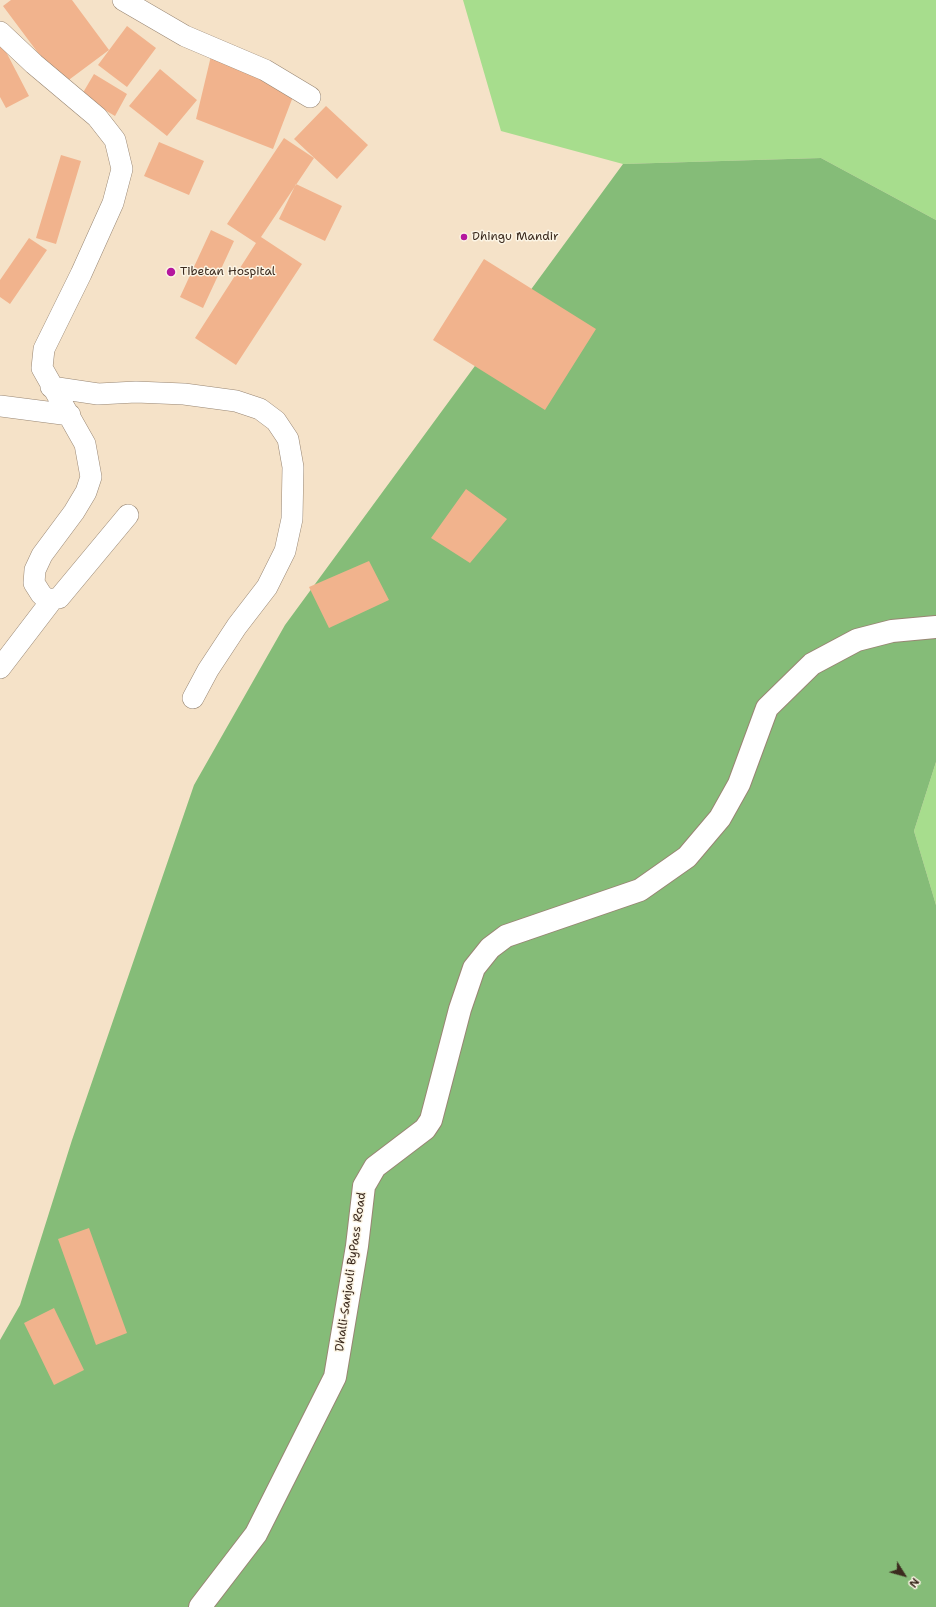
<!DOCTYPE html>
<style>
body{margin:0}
#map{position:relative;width:936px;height:1607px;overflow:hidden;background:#f5e2c8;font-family:"Shantell Sans",sans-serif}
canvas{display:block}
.north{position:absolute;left:884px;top:1555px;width:40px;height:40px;-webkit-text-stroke:3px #fcf5e5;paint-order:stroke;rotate:127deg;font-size:11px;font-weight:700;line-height:16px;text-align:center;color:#3b2a1e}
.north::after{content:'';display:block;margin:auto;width:14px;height:18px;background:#3b2a1e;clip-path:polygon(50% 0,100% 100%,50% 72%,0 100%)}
</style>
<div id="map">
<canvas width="936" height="1607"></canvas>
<div class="north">N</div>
</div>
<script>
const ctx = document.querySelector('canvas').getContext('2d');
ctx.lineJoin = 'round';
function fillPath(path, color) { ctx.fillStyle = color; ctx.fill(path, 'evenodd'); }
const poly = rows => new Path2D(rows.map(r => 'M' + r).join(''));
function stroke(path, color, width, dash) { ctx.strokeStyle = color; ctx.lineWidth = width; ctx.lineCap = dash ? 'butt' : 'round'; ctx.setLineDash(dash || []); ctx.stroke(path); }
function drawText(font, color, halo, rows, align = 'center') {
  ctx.font = font + ' "Shantell Sans",sans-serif'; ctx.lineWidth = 3; ctx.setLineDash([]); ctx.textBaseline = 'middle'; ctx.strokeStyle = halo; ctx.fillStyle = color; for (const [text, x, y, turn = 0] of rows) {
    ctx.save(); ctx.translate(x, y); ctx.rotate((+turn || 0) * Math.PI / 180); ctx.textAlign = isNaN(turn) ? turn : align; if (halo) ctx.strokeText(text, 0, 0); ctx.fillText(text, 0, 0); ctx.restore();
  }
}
fillPath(poly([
 [463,0,936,0,936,220,821,158,623,164,501,131],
 [936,762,936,905,914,831]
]), '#a7dd8d');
fillPath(poly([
 [821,158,936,220,936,762,914,831,936,905,936,1607,0,1607,0,1340,20,1305,72,1140,194,785,285,625,623,164]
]), '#85bc78');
fillPath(poly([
 [11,0,72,0,109,50,62,85,3,6],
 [127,26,156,48,127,87,98,65],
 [2,44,29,96,6,108,0,97,0,45],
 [211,56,294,94,273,149,196,119],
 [160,69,197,100,167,136,129,106],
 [94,74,127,94,115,116,81,96],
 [326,106,368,145,337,179,294,139],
 [284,138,314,158,261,237,302,264,236,365,195,338,256,243,227,224],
 [159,142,204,161,189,195,144,176],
 [61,155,81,161,56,244,36,238],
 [296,184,342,206,325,241,279,219],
 [211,230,234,241,203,308,180,297],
 [29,238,47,250,10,304,0,297,0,280],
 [484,259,596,329,545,410,433,340],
 [466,489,507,519,470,563,431,538],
 [369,561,389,600,329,628,309,587],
 [89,1228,127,1333,96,1345,58,1239],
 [54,1308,84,1370,54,1385,24,1323]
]), '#f1b38d');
const street = poly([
 [123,0,185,36,265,70,310,97],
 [0,32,34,64,97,117,115,140,122,169,113,203,81,274,44,349,42,368,85,444,91,477,86,492,74,512,42,555,35,570,34,583,41,594,47,600,59,598,128,515],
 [51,387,98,394,136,392,184,394,236,401,260,409,276,421,288,439,293,467,292,519,285,551,267,587,237,626,208,670,193,698],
 [0,406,70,415],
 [0,668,52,600]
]);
const primary = poly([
 [200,1607,256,1534,335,1377,357,1246,364,1186,375,1167,425,1129,431,1120,460,1009,474,968,490,948,506,936,640,890,687,857,720,818,739,784,767,708,812,664,857,640,892,631,936,627]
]);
stroke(street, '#988673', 22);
stroke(primary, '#988673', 24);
stroke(street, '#fff', 21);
stroke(primary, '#fff', 22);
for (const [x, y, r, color] of [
 [464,237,4,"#b5179e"],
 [171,272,5,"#b5179e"]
]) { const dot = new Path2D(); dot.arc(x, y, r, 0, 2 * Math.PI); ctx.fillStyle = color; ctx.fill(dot); stroke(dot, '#fcf5e5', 1.5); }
drawText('12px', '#3b2a1e', '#fcf5e5', [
 ["Dhingu Mandir",472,237],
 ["Tibetan Hospital",180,272]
], 'left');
drawText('12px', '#3b2a1e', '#fcf5e5', [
 ["Dhalli-Sanjauli ByPass Road",351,1272,-82]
]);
</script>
